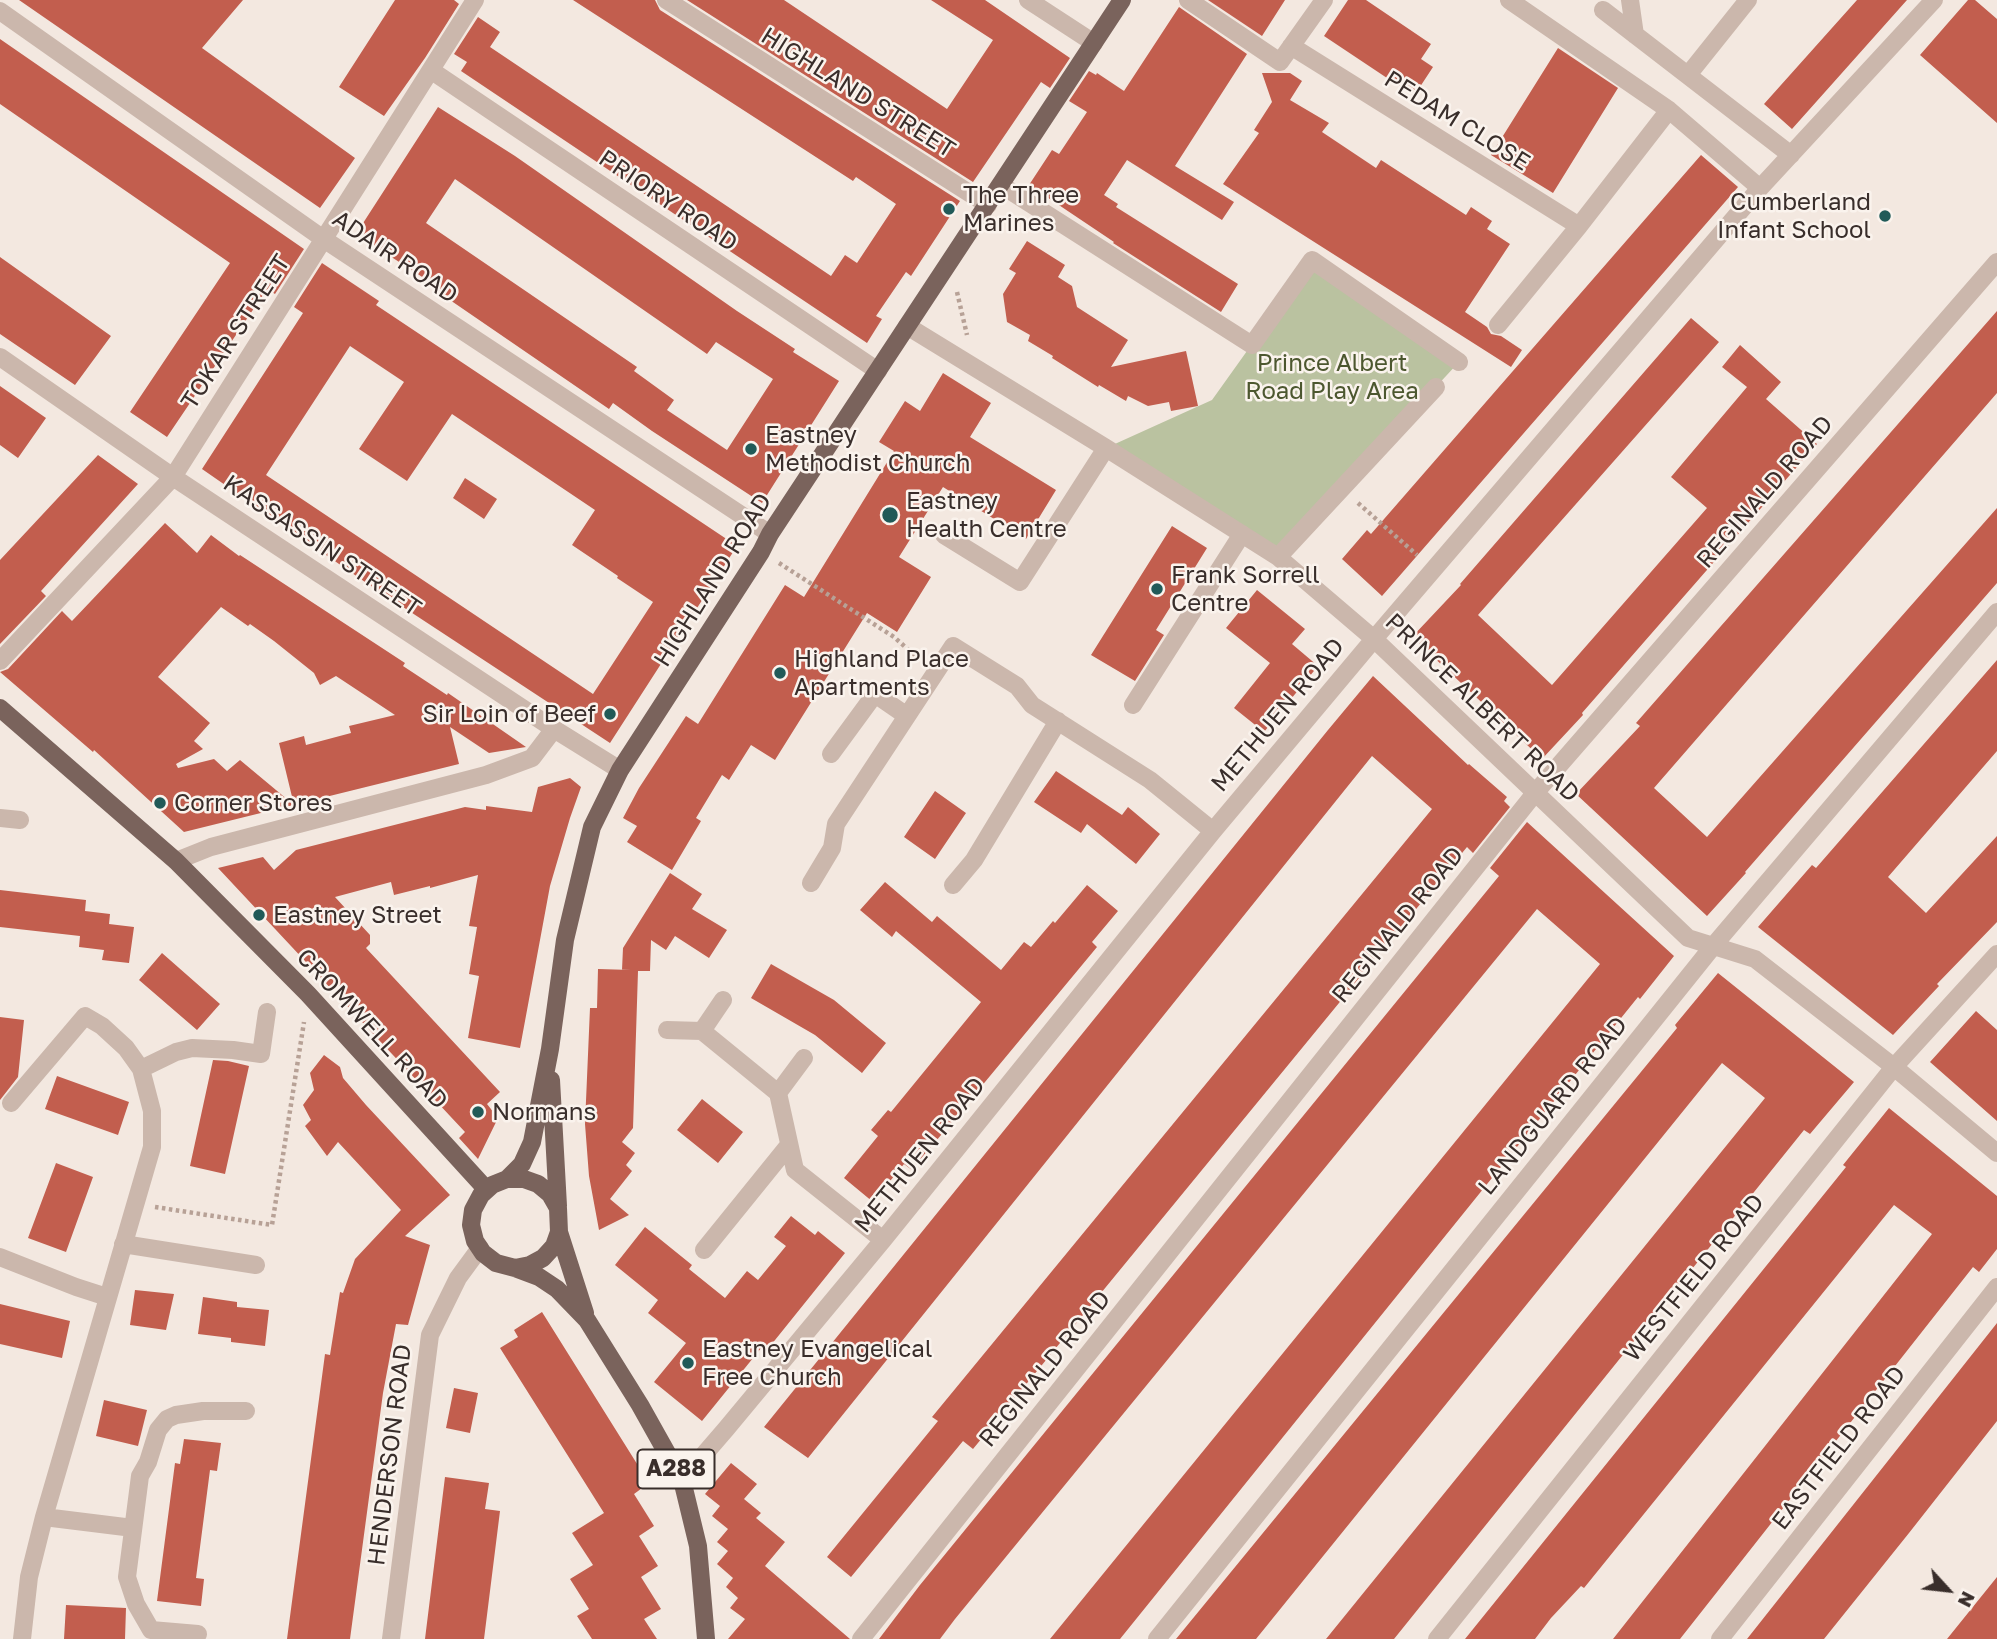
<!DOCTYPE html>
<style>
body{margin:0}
#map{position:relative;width:1997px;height:1639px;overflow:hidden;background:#f3e8e0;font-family:"Golos Text",sans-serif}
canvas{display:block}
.north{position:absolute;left:1913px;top:1555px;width:70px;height:70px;-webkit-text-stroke:5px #faf3ed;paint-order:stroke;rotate:117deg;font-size:19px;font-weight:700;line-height:28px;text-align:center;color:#392e2b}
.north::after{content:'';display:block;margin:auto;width:24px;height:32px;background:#392e2b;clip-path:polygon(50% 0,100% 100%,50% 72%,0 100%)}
</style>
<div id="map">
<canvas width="1997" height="1639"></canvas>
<div class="north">N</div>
</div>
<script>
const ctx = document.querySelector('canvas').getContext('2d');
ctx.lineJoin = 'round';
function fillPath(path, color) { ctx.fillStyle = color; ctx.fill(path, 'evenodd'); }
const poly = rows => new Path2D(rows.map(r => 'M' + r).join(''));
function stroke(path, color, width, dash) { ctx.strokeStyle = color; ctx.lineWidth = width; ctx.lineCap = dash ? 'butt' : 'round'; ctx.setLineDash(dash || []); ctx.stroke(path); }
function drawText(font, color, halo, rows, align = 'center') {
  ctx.font = font + ' "Golos Text",sans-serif'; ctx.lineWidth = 5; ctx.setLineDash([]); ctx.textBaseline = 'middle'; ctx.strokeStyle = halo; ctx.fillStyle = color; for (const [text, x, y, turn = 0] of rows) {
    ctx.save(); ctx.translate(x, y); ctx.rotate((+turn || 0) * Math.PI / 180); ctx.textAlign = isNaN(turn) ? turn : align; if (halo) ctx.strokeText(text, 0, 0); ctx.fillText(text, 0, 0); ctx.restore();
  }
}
fillPath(poly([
 [1312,260,1459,362,1278,557,1106,448,1212,400]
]), '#bac2a0');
fillPath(poly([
 [19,0,243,0,202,48,355,158,320,208],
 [395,0,454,0,459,4,425,58,384,116,339,87],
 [573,0,655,0,660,10,960,201,911,276,906,272,876,316,882,319,867,343,461,71,467,62,454,54,478,17,500,32,490,47,831,276,845,255,857,263,896,204,856,177,853,181],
 [687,0,784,0,947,109,993,40,931,0,985,0,1070,58,1050,88,1041,82,973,182],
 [1208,0,1285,0,1262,36],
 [1348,0,1366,0,1431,44,1421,59,1433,67,1414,96,1324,36],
 [1857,0,1907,0,1792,129,1764,104],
 [1968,0,1975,0,1997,19,1997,123,1920,55],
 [1179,7,1247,54,1175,166,1234,202,1222,220,1127,160,1104,195,1118,204,1116,207,1238,284,1221,312,1113,243,1114,242,1029,185,1052,150,1059,154,1087,112,1069,101,1089,71,1096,75,1097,73,1124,91],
 [0,39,304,249,275,294,267,289,167,437,130,412,230,263,0,104],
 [1558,48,1618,88,1553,193,1491,155],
 [1262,73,1290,73,1302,81,1290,100,1329,123,1322,132,1376,168,1381,160,1466,215,1471,207,1492,221,1487,229,1510,244,1465,312,1487,327,1491,334,1501,336,1522,350,1511,367,1223,184,1259,133,1254,130,1272,102],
 [438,107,515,156,737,311,795,349,793,352,839,381,762,503,652,431,613,403,609,409,431,287,433,284,356,234],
 [455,179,707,354,716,342,773,379,727,450,667,410,674,400,634,371,637,367,426,223],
 [1701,155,1738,187,1382,596,1342,559,1367,530,1371,534],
 [1027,241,1065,265,1058,277,1072,286,1077,307,1128,340,1111,367,1186,351,1198,406,1171,411,1169,402,1148,406,1128,396,1126,401,1099,385,1098,387,1052,358,1053,356,1028,341,1030,335,1007,322,1003,294,1016,273,1009,269],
 [0,257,111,336,75,385,0,334],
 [322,263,379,301,376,305,737,546,610,743,365,582,202,469,303,313,294,307],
 [350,346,404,382,359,449,407,481,452,414,595,510,572,545,618,576,617,578,653,602,593,694,266,475],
 [1997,311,1997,393,1654,788,1707,837,1997,508,1997,583,1745,872,1746,873,1707,916,1576,794,1640,726,1636,723],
 [1691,318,1719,342,1478,615,1552,685,1707,508,1671,477,1747,387,1722,367,1740,345,1781,382,1766,399,1817,444,1582,713,1583,715,1542,759,1412,637,1461,585,1460,584],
 [943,373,991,403,970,437,1056,490,1026,539,943,487,899,557,931,577,897,632,867,613,775,760,751,745,729,780,722,775,696,818,701,821,672,870,627,842,637,826,623,818,639,788,686,716,698,724,785,585,804,597,894,451,879,442,905,401,920,411],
 [0,386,46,418,18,458,0,445],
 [98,455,138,484,41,591,46,596,0,644,0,560],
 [465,478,497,499,484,519,453,498],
 [165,523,197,553,211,535,239,556,240,555,405,663,403,666,447,695,448,693,526,747,489,753,450,727,459,764,184,832,94,750,93,752,0,672,8,669,62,611,72,621],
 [221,607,248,626,250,624,274,641,314,673,320,685,336,676,395,715,349,726,351,733,306,745,304,736,279,743,294,805,240,760,227,771,214,759,178,768,176,764,203,749,194,741,210,723,158,677],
 [1172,526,1207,548,1156,630,1164,635,1135,681,1091,655],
 [1257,590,1305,629,1292,644,1318,666,1264,732,1234,708,1270,663,1226,628],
 [1997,660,1997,751,1888,877,1926,913,1997,836,1997,922,1937,984,1939,986,1893,1035,1758,927,1812,865,1816,868],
 [1373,676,1468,765,1469,764,1507,797,1504,801,1510,807,1473,853,1467,847,973,1449,963,1441,851,1577,827,1557,938,1421,932,1417,1432,809,1372,756,808,1458,764,1427,1328,730],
 [1056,771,1122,815,1128,807,1160,834,1136,864,1087,824,1081,833,1034,802],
 [570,778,581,787,570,818,550,886,520,1048,468,1038,479,976,469,974,477,927,469,926,478,875,430,888,430,886,394,895,391,882,335,897,370,935,370,944,366,948,500,1092,487,1104,498,1118,478,1159,459,1138,465,1132,218,868,263,857,274,870,296,850,465,807,486,810,486,806,532,812,538,787],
 [935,791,966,813,935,859,904,837],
 [1527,822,1674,956,1640,999,1638,997,1120,1639,1050,1639,1600,964,1537,909,955,1619,940,1639,879,1639,920,1585,1499,876,1490,868],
 [670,873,702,894,692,909,727,930,709,958,675,936,666,950,651,940,650,971,638,971,633,1128,622,1142,635,1153,626,1165,632,1171,610,1199,629,1215,599,1230,589,1176,585,1124,590,1008,597,1008,598,969,631,970,622,970,623,948],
 [885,882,932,922,937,916,1001,970,1024,942,1031,947,1053,921,1055,923,1087,885,1118,911,1092,942,1097,947,912,1170,904,1164,873,1202,844,1178,878,1136,871,1130,888,1110,891,1112,981,1002,896,931,892,937,860,910],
 [0,890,86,900,85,911,110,914,109,924,134,927,129,963,102,960,104,950,79,947,80,936,0,927],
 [162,953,220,1004,197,1030,139,980],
 [771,964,834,1000,886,1043,862,1073,815,1035,751,998],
 [1718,973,1854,1082,1810,1134,1804,1130,1394,1639,1326,1639,1765,1098,1722,1063,1256,1639,1176,1639,1677,1028,1675,1025],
 [1976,1011,1997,1030,1997,1121,1930,1062],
 [0,1017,24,1020,18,1077,0,1100],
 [324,1055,340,1067,343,1078,366,1105,450,1195,405,1236,430,1245,408,1325,396,1324,383,1393,350,1639,287,1639,325,1354,330,1355,340,1292,343,1293,355,1259,401,1210,338,1142,327,1156,305,1126,311,1120,303,1105,314,1090,310,1073],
 [213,1060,228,1061,249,1066,225,1174,190,1166],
 [57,1076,129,1102,118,1135,45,1109],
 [702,1099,743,1132,718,1163,677,1130],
 [1889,1108,1997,1196,1997,1249,1979,1272,1973,1267,1680,1639,1613,1639,1932,1234,1894,1205,1584,1588,1581,1586,1551,1618,1535,1639,1465,1639,1846,1167,1843,1165],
 [56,1163,93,1177,66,1252,28,1238],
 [791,1216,815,1235,818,1231,845,1253,767,1350,762,1347,702,1421,654,1382,686,1343,648,1313,658,1300,615,1265,645,1227,692,1265,689,1269,725,1298,747,1271,758,1280,786,1246,774,1237],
 [135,1290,174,1294,166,1330,130,1325],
 [203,1297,237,1302,237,1307,269,1310,265,1346,231,1342,231,1338,198,1334],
 [0,1304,70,1321,62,1358,0,1344],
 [542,1312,649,1483,634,1494,654,1526,639,1536,658,1566,641,1577,661,1609,644,1619,657,1639,592,1639,577,1616,589,1609,570,1579,593,1565,572,1533,604,1513,500,1348,518,1337,514,1330],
 [1997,1323,1997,1421,1909,1533,1824,1639,1747,1639],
 [454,1388,478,1393,470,1433,446,1428],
 [104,1400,147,1410,138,1446,96,1436],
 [184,1439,221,1443,217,1471,210,1470,196,1578,204,1579,201,1606,157,1601,175,1463,180,1464],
 [731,1463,757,1484,744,1499,761,1513,756,1518,785,1542,765,1566,850,1639,728,1639,745,1619,730,1608,738,1598,726,1587,733,1578,717,1564,728,1551,717,1542,728,1529,712,1516,720,1506,705,1494],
 [445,1477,489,1483,485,1509,500,1511,484,1639,425,1639],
 [1997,1577,1997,1639,1947,1639],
 [66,1605,126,1608,125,1639,64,1639]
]), '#c25e4e');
stroke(poly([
 [957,292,967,335],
 [1358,503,1417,555],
 [779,563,894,637,919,659],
 [155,1207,272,1225,304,1022]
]), '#b7a196', 4.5, [3.5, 3.5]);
stroke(poly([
 [666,0,988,205],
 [1028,0,1094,43],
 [1188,0,1280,62,1324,0],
 [1509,0,1669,110,1760,188],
 [1630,0,1635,35],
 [1603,10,1791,155],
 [0,11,325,240,770,534],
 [1291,46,1579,226],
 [432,71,878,371],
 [1688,75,1748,0],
 [1001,185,1252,345,1312,260,1459,362],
 [1498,325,1579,226,1669,110],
 [907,326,1106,448,1278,557,1374,639,1688,938,1755,959,1894,1067,1997,1153],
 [0,357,173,477,554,729,620,770],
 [944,535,1020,582,1106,448],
 [1278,557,1436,387],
 [0,661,173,477,475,0],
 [1133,705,1242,534],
 [831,754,875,694,907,716],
 [0,818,20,820],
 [176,861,211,847,486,775,532,758,554,729],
 [811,883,832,848,836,824,953,646,1017,686,1032,705,1150,780,1213,831],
 [953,885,974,860,1058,721],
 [667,1030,702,1031,778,1093,795,1170,883,1240],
 [702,1031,723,1000],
 [141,1069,176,1052,192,1048,233,1050,261,1054,267,1012],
 [778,1093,804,1058],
 [11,1103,85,1016,102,1026,126,1048,141,1069,152,1111,152,1147,44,1517,29,1577,22,1639],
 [123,1244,256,1265],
 [704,1250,789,1145],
 [0,1257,76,1287,107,1297],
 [682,1480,726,1429,883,1240,1213,831,1374,639,1760,188,1934,0],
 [44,1517,133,1528],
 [198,1634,151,1630,136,1604,127,1577,140,1476,148,1462,158,1430,167,1419,176,1415,203,1411,246,1411],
 [391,1639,430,1335,458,1278,480,1248],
 [861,1639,1535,793,1997,262],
 [1157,1639,1714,945,1997,612],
 [1437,1639,1894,1067,1997,954],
 [1720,1639,1997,1287]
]), '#cbb7ac', 18);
stroke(poly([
 [0,708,176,861,308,994,486,1189],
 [551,1080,558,1206],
 [507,1179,522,1164,532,1142,550,1049,565,940,592,827,620,770,761,552,770,534,1122,0],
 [559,1232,585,1313],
 [515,1268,530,1265,543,1258,554,1246,559,1232,558,1208,550,1194,538,1184,524,1179,507,1179,492,1185,481,1195,473,1210,471,1225,475,1241,483,1253,496,1263,515,1268,539,1277,557,1289,587,1320,640,1405,682,1480,698,1546,706,1639]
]), '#7a635c', 18);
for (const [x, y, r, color] of [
 [949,209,7,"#215a58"],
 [1885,216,7,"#215a58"],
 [751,449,7,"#215a58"],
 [890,515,9,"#215a58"],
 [1157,589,7,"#215a58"],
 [780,673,7,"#215a58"],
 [610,714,7,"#215a58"],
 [160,803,7,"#215a58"],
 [259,915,7,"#215a58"],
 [478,1112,7,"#215a58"],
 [688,1363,7,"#215a58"]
]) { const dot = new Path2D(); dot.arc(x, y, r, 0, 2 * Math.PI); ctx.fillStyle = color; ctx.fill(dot); stroke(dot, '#faf3ed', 2.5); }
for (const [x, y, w] of [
 [676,1469,77]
]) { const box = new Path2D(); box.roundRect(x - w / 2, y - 19.5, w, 39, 5); ctx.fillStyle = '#faf3ed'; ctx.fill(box); stroke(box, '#392e2b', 2); }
drawText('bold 23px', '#392e2b', null, [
 ["A288",676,1469]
]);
drawText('24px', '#392e2b', '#faf3ed', [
 ["HIGHLAND STREET",858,93,32],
 ["PEDAM CLOSE",1457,121,32],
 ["PRIORY ROAD",668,201,34],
 ["ADAIR ROAD",395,257,34],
 ["TOKAR STREET",236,332,-57],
 ["REGINALD ROAD",1765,492,-49],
 ["KASSASSIN STREET",322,546,34],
 ["HIGHLAND ROAD",713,580,-58],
 ["PRINCE ALBERT ROAD",1482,708,44],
 ["METHUEN ROAD",1278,715,-50],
 ["REGINALD ROAD",1398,925,-51],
 ["CROMWELL ROAD",372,1029,47],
 ["LANDGUARD ROAD",1553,1106,-51],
 ["METHUEN ROAD",920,1155,-51],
 ["WESTFIELD ROAD",1694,1278,-51],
 ["REGINALD ROAD",1045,1369,-51],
 ["EASTFIELD ROAD",1839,1448,-52],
 ["HENDERSON ROAD",390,1455,-83]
]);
drawText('24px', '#392e2b', '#faf3ed', [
 ["The Three",963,195],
 ["Marines",963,223],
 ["Cumberland",1871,202,"right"],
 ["Infant School",1871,230,"right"],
 ["Eastney",765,435],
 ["Methodist Church",765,463],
 ["Eastney",906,501],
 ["Health Centre",906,529],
 ["Frank Sorrell",1171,575],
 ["Centre",1171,603],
 ["Highland Place",794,659],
 ["Apartments",794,687],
 ["Sir Loin of Beef",596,714,"right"],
 ["Corner Stores",174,803],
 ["Eastney Street",273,915],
 ["Normans",492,1112],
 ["Eastney Evangelical",702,1349],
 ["Free Church",702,1377]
], 'left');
drawText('24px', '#4c572f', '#faf3ed', [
 ["Prince Albert",1332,363],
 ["Road Play Area",1332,391]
]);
</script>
